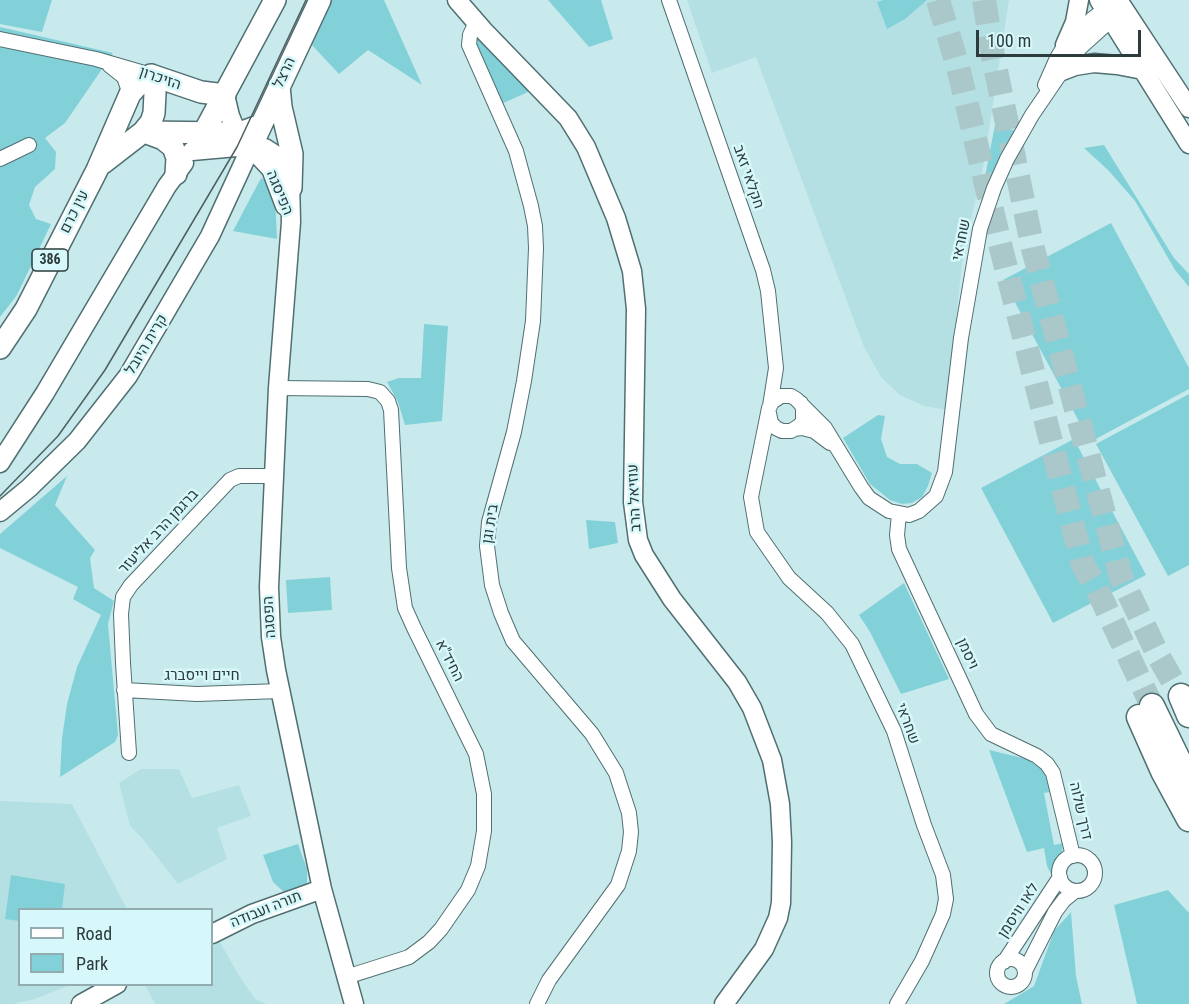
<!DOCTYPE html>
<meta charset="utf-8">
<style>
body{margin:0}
#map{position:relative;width:1189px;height:1004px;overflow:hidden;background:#c9eaed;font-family:"Roboto Condensed",sans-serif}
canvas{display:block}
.legend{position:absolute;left:18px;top:908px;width:195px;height:78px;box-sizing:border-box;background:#d6f8fb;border:2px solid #92acaf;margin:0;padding:8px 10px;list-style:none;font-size:18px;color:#2d3b3c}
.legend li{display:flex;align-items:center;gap:12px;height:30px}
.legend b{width:30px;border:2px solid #92acaf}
.scale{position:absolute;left:976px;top:30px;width:165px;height:27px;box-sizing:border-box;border:3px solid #2d3b3c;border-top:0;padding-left:8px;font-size:18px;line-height:21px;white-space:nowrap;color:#2d3b3c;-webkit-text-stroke:4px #d6f8fb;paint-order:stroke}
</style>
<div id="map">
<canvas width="1189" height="1004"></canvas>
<ul class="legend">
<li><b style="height:8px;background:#fff"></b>Road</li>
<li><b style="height:16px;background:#83d1d8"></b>Park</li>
</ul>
<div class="scale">100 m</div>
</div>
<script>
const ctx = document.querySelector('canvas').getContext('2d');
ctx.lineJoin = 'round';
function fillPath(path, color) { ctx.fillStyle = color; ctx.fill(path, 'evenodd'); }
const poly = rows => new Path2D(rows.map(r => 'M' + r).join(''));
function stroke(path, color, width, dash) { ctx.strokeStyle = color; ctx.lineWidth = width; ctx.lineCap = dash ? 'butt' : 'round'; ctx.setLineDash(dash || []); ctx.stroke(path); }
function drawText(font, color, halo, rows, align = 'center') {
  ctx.font = font + ' "Roboto Condensed",Heebo,sans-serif'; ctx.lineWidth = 5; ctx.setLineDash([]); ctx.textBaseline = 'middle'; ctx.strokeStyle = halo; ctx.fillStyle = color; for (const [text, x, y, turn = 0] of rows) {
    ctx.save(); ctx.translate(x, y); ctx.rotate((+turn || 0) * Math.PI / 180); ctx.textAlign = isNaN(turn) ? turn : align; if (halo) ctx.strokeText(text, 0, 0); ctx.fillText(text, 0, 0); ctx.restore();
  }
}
fillPath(poly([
 [687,0,1009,0,983,168,963,253,947,410,924,406,900,395,881,377,864,347,756,57,712,73],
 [141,769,179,769,192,798,239,785,251,816,217,828,227,859,178,884,143,839,130,826,119,783],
 [0,801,72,804,127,909,20,910,20,984,70,985,35,999,13,1004,0,1004],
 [217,937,238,974,255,999,267,1004,155,1004,145,985,212,984,212,940]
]), '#b4e0e3');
fillPath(poly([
 [0,0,52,0,42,32,0,24],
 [329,0,384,0,422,85,368,50,339,74,310,43],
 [548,0,601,0,613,39,589,47],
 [884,0,927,0,905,19,887,29,877,2],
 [0,27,113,53,65,123,45,138,56,152,55,169,35,187,29,205,36,219,51,224,17,295,0,317],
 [477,27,537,88,499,105,473,43],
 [995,125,1016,131,1000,166,984,182],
 [1104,145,1174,258,1189,274,1189,287,1175,270,1135,201,1109,171,1084,148],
 [261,178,270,183,275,197,277,239,233,231],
 [1111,223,1189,368,1189,389,1090,442,1003,280],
 [424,324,448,326,442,421,405,425,398,402,387,382,399,378,421,378],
 [1189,394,1189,565,1168,576,1096,444],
 [878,415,885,416,881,439,887,457,900,464,917,464,932,473,928,486,922,497,912,503,902,504,890,500,870,484,843,438],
 [1074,439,1146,575,1053,623,981,488],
 [67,476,55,505,95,550,90,558,94,588,114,601,108,624,118,735,115,742,60,777,62,738,67,704,77,667,101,615,73,599,78,587,0,548,0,534],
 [586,520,615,522,618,543,589,549],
 [330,577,332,610,288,613,286,580],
 [904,583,949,679,901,694,870,632,859,615],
 [989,750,1027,759,1048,774,1055,791,1044,793,1054,845,1063,843,1062,852,1052,876,1047,866,1044,848,1027,852],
 [298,844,307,869,307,885,297,891,285,893,273,882,263,855],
 [11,875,65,884,62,909,20,910,19,921,5,919],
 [1168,890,1189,913,1189,1004,1137,1004,1114,905],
 [1071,912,1076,976,1082,1004,1004,1004,1034,986,1054,931]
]), '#83d1d8');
stroke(poly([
 [938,0,958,67,1002,252,1083,565,1097,589,1152,706],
 [984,0,993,56,1033,249,1121,577,1159,657,1181,696]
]), '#aac7ca', 24, [24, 12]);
const street = poly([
 [669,0,763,270,768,291,776,368,770,406],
 [476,22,470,35,469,45,516,151,531,206,535,226,536,248,533,321,524,381,514,432,489,522,487,546,492,585,501,613,513,641,592,734,616,773,629,813,631,832,629,851,618,885,549,980,537,1004],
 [0,39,96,59,151,75],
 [109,65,124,77,130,94],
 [1045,85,1057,58,1065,45,1092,19,1105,9,1113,7],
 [0,159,29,145],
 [278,388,368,389,380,392,388,401,391,410,399,568,405,608,414,628,476,754,484,794,484,831,478,866,468,890,441,929,429,942,409,957,346,977],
 [769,413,771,423,776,428,782,431,791,431,799,426,803,421,803,409,801,403],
 [794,429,802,428,814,431,830,443],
 [899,514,897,535,899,549,976,714,991,734,1037,756,1047,764,1053,773,1073,856],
 [124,690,197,694,280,691],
 [129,753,123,663,121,614,123,597,131,585,230,480,239,476,274,476],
 '1059 873a18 18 0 1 1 36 0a18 18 0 1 1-36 0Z',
 '997 973a14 14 0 1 1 28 0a14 14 0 1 1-28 0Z',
 [1004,962,1060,877],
 [1025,971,1055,912,1064,900,1075,891],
 [897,1004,922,961,943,914,946,899,943,875,924,825,894,731,852,644,827,613,789,578,757,532,751,497,769,408,772,402,781,396,791,396,796,399,825,428,861,487,869,498,889,511,909,515,919,511,936,496,945,472,961,338,976,252,980,229,994,188,1007,159,1032,115,1062,71,1081,47,1112,19,1117,12]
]);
const secondary = poly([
 [457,0,483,30,568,118,586,147,616,218,632,271,636,309,633,502,638,540,644,555,672,599,737,682,752,708,772,760,780,804,782,842,781,903,778,918,764,949,724,1004],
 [1099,0,1189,144],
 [1118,0,1189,108],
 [1065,45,1075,22,1079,0],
 [1062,71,1075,66,1094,63,1117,65,1143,70],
 [225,95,230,116,237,133,271,169,285,206],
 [192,151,237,147,265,148,279,157,290,179,291,222,278,388,269,587,271,637,276,670,322,889,354,1004],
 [0,463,45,393,167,186,184,163],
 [0,512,29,488,77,441,128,376,210,236,251,147],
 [212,934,252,914,322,889],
 [81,1004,117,984]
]);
const primary = poly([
 [151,75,201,92,225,95],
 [279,86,281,107,292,154,291,188],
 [143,132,151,122,154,113,155,93,151,75],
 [147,133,163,139,173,147,177,158,176,174],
 [203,134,275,0],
 [251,147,320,0],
 [103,163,143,132,229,133,245,131,261,125],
 [0,348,26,309,97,170,130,94,139,84,151,75]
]);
const highway = poly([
 [1181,696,1189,715],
 [1152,706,1189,782],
 [1139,717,1163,771,1189,819]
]);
stroke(street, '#506f71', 16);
stroke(secondary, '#506f71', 21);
stroke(primary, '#506f71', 24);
stroke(highway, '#506f71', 27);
stroke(street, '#fff', 14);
stroke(secondary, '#fff', 18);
stroke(primary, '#fff', 21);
stroke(highway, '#fff', 24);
stroke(poly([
 [0,496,58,436,105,370,237,147,306,0]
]), '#4d5f60', 1.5);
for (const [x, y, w] of [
 [50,260,36]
]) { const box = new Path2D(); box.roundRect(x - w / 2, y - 11, w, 22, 4.5); ctx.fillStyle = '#d6f8fb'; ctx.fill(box); stroke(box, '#2d3b3c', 1.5); }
drawText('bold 14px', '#2d3b3c', null, [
 ["386",50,260]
]);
drawText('15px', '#2d3b3c', '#d6f8fb', [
 ["הרצל",285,73,-65],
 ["הזיכרון",160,79,19],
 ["חקלאי זאב",748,177,71],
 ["הפיסגה",279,193,67],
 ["עין כרם",75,212,-63],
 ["שחראי",962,240,-78],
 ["קרית היובל",147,345,-59],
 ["עוזיאל הרב",635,498,-93],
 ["בית וגן",491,524,-81],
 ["ברגמן הרב אליעזר",159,532,-47],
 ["הפסגה",270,617,-94],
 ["ויסמן",967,654,65],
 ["החיד\"א",449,661,63],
 ["חיים וייסברג",202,676],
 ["שחראי",907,724,69],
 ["דרך שלוה",1080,811,77],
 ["תורה ועבודה",266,910,-22],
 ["לאו וויסמן",1019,911,-57]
]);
</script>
